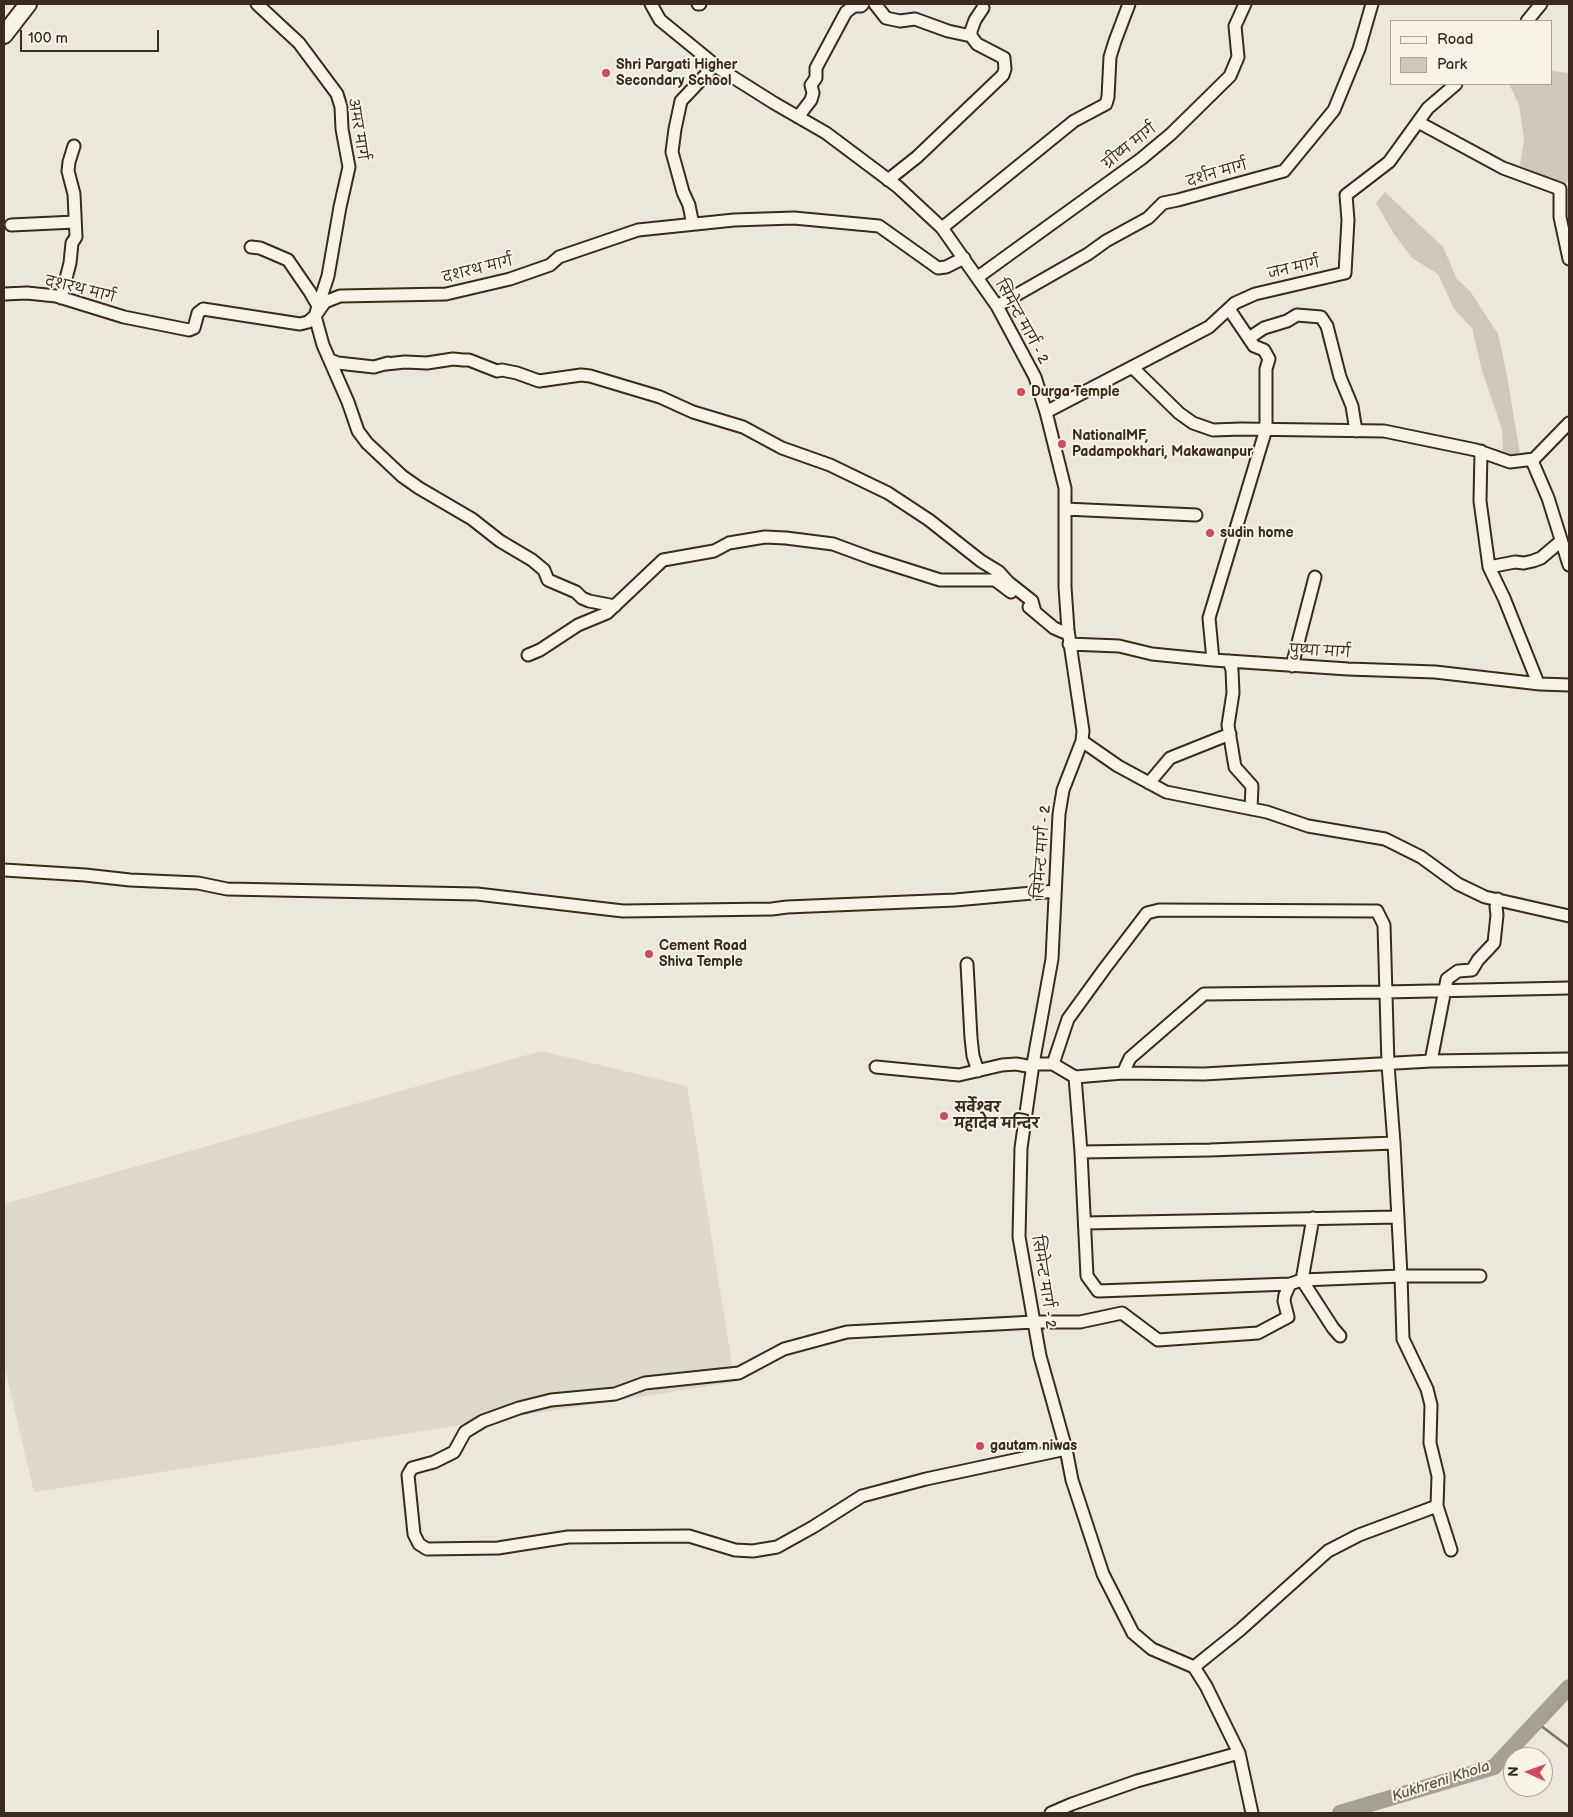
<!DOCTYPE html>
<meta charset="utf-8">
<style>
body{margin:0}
#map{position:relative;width:1573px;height:1817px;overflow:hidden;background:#ece7dc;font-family:"Balsamiq Sans",sans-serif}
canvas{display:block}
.frame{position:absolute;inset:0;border:5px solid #3b2a1e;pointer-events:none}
.legend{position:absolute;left:1390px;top:20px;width:162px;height:65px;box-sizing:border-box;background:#f7f3e8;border:1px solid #aca397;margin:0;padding:6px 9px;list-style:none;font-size:15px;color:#3b2a1e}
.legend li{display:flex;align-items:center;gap:10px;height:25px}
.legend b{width:25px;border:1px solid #aca397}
.north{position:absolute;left:1503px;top:1747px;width:50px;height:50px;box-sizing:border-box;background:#f7f3e8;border:1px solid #aca397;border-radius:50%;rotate:272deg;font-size:14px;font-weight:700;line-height:20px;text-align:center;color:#3b2a1e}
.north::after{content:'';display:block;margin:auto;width:18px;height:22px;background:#d1495b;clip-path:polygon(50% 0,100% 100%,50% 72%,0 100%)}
.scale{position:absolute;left:20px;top:30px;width:139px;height:22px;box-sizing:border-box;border:2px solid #3b2a1e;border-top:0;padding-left:6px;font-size:15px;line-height:18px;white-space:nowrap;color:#3b2a1e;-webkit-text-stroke:4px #f7f3e8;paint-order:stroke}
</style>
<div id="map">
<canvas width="1573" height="1817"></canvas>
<div class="frame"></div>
<ul class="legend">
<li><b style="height:6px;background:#f7f3e8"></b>Road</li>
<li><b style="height:14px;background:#cec8bc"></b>Park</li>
</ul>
<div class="north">N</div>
<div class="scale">100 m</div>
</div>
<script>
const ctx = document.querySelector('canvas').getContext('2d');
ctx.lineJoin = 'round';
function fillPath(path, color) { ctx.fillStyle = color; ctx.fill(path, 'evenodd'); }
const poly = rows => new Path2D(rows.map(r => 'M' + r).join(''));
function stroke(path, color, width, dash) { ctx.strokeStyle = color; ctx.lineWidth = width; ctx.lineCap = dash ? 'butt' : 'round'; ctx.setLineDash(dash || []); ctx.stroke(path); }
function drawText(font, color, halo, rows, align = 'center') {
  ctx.font = font + ' "Balsamiq Sans","Playpen Sans Deva",sans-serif'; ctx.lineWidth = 4; ctx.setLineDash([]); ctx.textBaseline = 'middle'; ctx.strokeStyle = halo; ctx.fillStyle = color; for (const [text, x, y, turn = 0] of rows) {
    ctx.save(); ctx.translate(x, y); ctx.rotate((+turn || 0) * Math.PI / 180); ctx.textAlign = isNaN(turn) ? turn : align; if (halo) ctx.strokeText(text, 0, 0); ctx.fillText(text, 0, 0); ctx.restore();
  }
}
fillPath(poly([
 [541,1051,687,1086,735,1382,34,1492,4,1365,4,1204]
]), '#ddd7cc');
fillPath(poly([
 [1552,71,1569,73,1569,178,1566,184,1520,166,1524,139,1519,105,1509,84,1552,84],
 [1385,192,1443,247,1457,279,1470,291,1498,334,1506,370,1520,454,1503,455,1502,429,1482,371,1472,328,1454,309,1438,274,1412,258,1394,234,1376,203]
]), '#cec8bc');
stroke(poly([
 [1536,1722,1569,1747]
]), '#7c7064', 2.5);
stroke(poly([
 [1340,1813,1494,1767,1569,1687]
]), '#a89f93', 16);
const street = poly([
 [257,4,299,43,337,94,341,107,342,129,349,167,340,207,328,276,315,316,323,345,348,402,358,431,367,443,402,476,419,488,472,519,500,541,532,560,544,570,548,580,576,592,582,598,589,601,615,606],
 [651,4,660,20,720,69,774,103,826,133,898,187,942,228,997,306,1035,377,1046,412,1065,488,1065,587,1068,630,1083,731,1082,741,1063,790,1059,814,1052,959,1033,1064,1021,1148,1019,1237,1040,1356,1066,1449,1072,1480,1103,1574,1133,1633,1152,1649,1194,1667,1206,1686,1239,1753,1252,1813],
 [698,4,700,4],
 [875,4,886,18,900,21,915,19,948,31,971,36],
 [1527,21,1541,4],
 [798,117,811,100,813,93,811,85,816,78,816,68,846,12,854,6,861,6,863,4],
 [1418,122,1503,168,1560,189,1560,217,1569,259],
 [888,180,917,157,1003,75,1005,69,1004,58,977,44,971,36,971,31,975,20,983,8],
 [695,223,692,220,689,205,683,192,672,152,675,129,681,101,715,65],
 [11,225,75,222],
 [942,228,1074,121,1106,104,1108,97,1110,57,1115,41,1129,4],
 [251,247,260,248,288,260,310,292,318,306],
 [978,277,1141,159,1171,134,1230,76,1238,57,1235,26,1245,4],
 [4,294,27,293,56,296,124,317,189,330,194,328,198,313,203,309,300,324,308,322,315,316,325,302,340,296,446,294,510,279,550,265,559,257,638,230,734,220,794,218,879,226,938,268,946,267,964,258],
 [61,298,70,263,72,243,76,237,74,194,68,171,69,162,74,146],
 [997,306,1088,254,1106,241,1148,218,1163,203,1178,200,1284,171,1334,110,1359,49,1372,4],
 [1249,338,1264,328,1287,321,1297,315,1321,317,1327,326,1340,377,1352,406,1356,431],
 [330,360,338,363,374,367,388,363],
 [386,364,405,362,427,363,453,359,463,360,469,360,497,371,502,370,517,373,539,381,581,375,590,376,660,397,693,412,743,427,782,448,830,465,888,493,929,520,981,561,999,572,1008,582,1032,601,1035,612],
 [1132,367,1179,413,1193,423,1213,430,1241,429,1384,431,1476,450,1510,462,1534,459,1569,423],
 [1046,412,1209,327,1235,303,1255,294,1345,273,1348,220,1346,195,1389,162,1428,108,1456,84],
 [1481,451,1480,501,1489,567,1504,598,1538,683],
 [1534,459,1533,463,1548,498,1569,565],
 [1065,509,1196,515],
 [1489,567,1515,562,1524,563,1533,561,1541,558,1561,541],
 [1029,607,1054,628,1068,634],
 [1069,644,1119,646,1152,654,1213,660,1348,669,1435,672,1540,684,1569,685],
 [528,655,540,650,578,625,607,613,663,560,714,551,729,543,765,537,786,538,833,544,871,558,940,580,995,580,1011,592],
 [1213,660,1209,618,1266,429,1266,369,1269,359,1264,350,1254,346,1229,309],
 [1229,661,1232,670,1233,693,1228,725,1235,767,1252,786,1251,809],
 [1292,666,1315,577],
 [1082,741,1118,766,1166,792,1267,812,1308,826,1385,839,1421,857,1458,884,1485,897,1569,916],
 [1149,783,1170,758,1230,734],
 [4,870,85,875,130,880,198,883,227,889,477,894,623,911,772,909,787,907,955,900,1055,891],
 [967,964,971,1038,973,1056,978,1071],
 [1431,1061,1447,979,1458,971,1472,970,1478,960,1494,943,1497,915,1496,907,1498,899],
 [1033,1064,1053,1064,1075,1077,1123,1073,1204,1074,1431,1061,1569,1059],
 [1053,1064,1068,1019,1105,968,1147,913,1159,910,1377,911,1384,925,1388,1065,1394,1143,1401,1276,1302,1280,1290,1284,1098,1291,1087,1276,1081,1152,1210,1150,1394,1143],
 [876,1067,959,1075,1002,1065,1016,1064,1033,1067],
 [1123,1073,1130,1058,1204,994,1385,992,1569,988],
 [1075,1077,1081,1152],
 [1313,1218,1302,1280,1333,1328,1340,1336],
 [1085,1223,1398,1217],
 [1066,1449,926,1479,862,1496,813,1527,777,1547,753,1551,735,1550,689,1536,568,1537,498,1548,427,1549,419,1544,414,1534,408,1475,412,1468,434,1462,454,1452,465,1432,483,1421,519,1408,551,1400,615,1394,645,1383,739,1373,784,1349,847,1332,1034,1322,1080,1322,1122,1313,1158,1340,1258,1333,1288,1317,1284,1301,1285,1295,1290,1284],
 [1451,1550,1437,1506,1438,1476,1430,1443,1431,1405,1427,1389,1403,1339,1401,1276,1480,1276],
 [1194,1667,1240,1630,1328,1551,1359,1535,1437,1506],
 [1051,1813,1072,1804,1137,1781,1239,1753]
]);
const secondary = poly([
 [4,35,28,4]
]);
stroke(street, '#3b2a1e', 15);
stroke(secondary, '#3b2a1e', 20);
stroke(street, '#f7f3e8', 11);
stroke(secondary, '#f7f3e8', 16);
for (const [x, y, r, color] of [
 [606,73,5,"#d1495b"],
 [1021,392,5,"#d1495b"],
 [1062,444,5,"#d1495b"],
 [1210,533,5,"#d1495b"],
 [649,954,5,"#d1495b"],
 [944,1116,5,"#d1495b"],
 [980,1446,5,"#d1495b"]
]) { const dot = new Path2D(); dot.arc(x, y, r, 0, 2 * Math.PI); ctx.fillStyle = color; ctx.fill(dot); stroke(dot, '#f7f3e8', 2); }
drawText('bold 14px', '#3b2a1e', '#f7f3e8', [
 ["Shri Pargati Higher",616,65],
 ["Secondary School",616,81],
 ["Durga Temple",1031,392],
 ["NationalMF,",1072,436],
 ["Padampokhari, Makawanpur",1072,452],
 ["sudin home",1220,533],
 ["Cement Road",659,946],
 ["Shiva Temple",659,962],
 ["सर्वेश्वर",954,1108],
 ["महादेव मन्दिर",954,1124],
 ["gautam niwas",990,1446]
], 'left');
drawText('14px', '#3b2a1e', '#f7f3e8', [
 ["अमर मार्ग",357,129,81],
 ["ग्रीष्म मार्ग",1130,147,-38],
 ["दर्शन मार्ग",1217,174,-16],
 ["जन मार्ग",1294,269,-13],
 ["दशरथ मार्ग",478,270,-14],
 ["दशरथ मार्ग",80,290,14],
 ["सिमेन्ट मार्ग - 2",1021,322,61],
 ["पुष्पा मार्ग",1320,652,3],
 ["सिमेन्ट मार्ग - 2",1043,852,-86],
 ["सिमेन्ट मार्ग - 2",1043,1282,81]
]);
drawText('italic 15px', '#615347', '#f7f3e8', [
 ["Kukhreni Khola",1441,1782,-18]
]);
</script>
